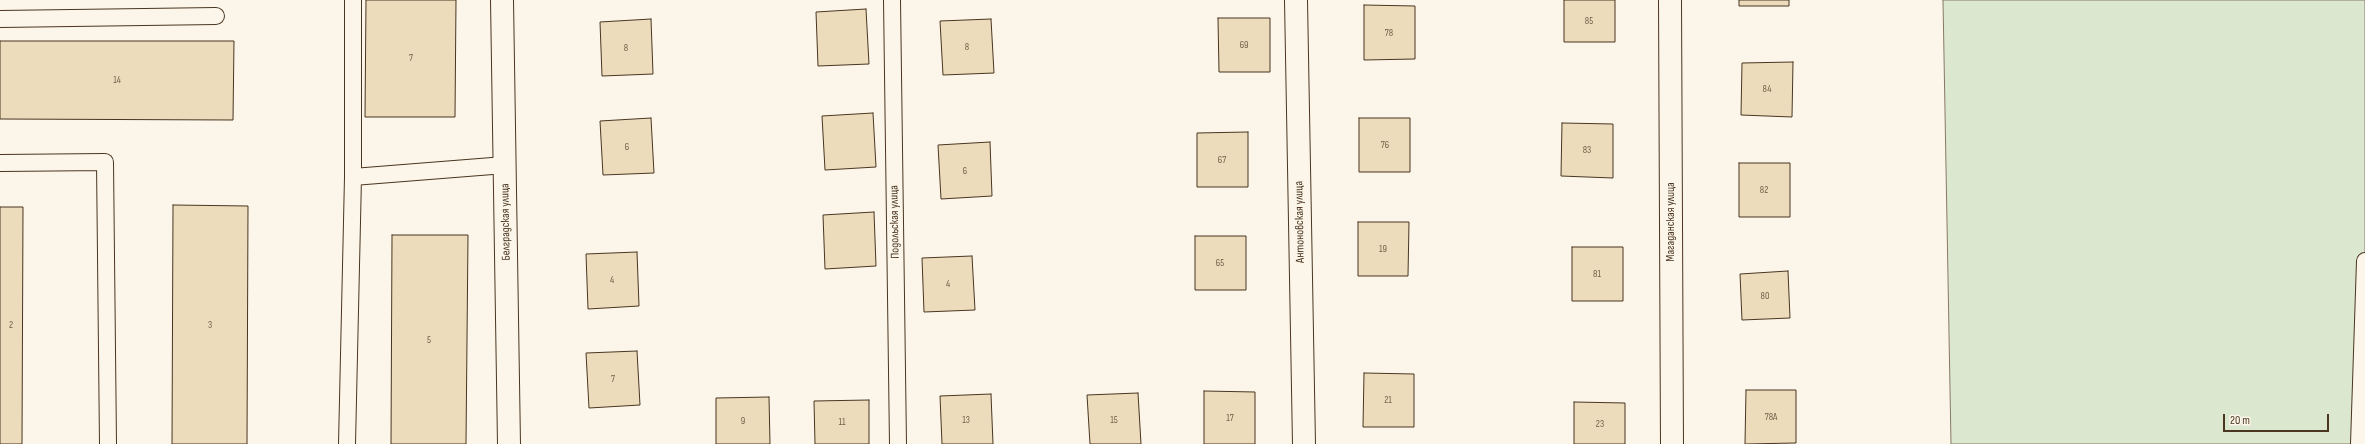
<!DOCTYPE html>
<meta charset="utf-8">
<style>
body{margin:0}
#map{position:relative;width:2365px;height:444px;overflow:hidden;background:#fbf6e9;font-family:"Sofia Sans Condensed",sans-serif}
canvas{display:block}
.scale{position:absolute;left:2223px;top:414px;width:106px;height:18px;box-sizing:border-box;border:2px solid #4a3520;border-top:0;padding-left:5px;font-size:12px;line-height:14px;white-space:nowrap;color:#4a3520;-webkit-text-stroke:3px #fbf6e9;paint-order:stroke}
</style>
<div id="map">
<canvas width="2365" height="444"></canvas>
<div class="scale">20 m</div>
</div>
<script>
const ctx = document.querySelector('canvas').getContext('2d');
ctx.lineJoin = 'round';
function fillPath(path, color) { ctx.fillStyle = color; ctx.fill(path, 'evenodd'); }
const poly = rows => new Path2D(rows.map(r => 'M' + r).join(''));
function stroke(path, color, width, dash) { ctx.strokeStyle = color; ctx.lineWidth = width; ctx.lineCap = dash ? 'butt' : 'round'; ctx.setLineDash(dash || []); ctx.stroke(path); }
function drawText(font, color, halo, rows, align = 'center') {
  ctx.font = font + ' "Sofia Sans Condensed",sans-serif'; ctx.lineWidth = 3; ctx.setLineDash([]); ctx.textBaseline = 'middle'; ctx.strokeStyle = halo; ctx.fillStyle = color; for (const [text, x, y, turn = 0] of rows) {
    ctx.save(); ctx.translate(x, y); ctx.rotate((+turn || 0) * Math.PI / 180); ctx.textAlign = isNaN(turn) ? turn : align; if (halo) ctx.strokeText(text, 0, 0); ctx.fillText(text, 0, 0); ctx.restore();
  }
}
const green = poly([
 [1943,0,2365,0,2365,444,1951,444,1943,0]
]);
fillPath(green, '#dce7d0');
stroke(green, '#887966', 1);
const building = poly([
 [366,0,456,0,455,117,365,117,366,0],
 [1564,0,1615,0,1615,42,1564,42,1564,0],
 [1739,0,1789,0,1789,6,1739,6,1739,0],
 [1364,5,1415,6,1415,59,1364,60,1364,5],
 [866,9,869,64,818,66,816,12,866,9],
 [1218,18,1270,18,1270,72,1219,72,1218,18],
 [651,19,653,74,602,76,600,22,651,19],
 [991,19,994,73,943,75,940,21,991,19],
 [0,41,234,41,233,120,0,119,0,41],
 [1793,62,1792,117,1741,115,1742,63,1793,62],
 [873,113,876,167,825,170,822,116,873,113],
 [651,118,654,173,603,175,600,121,651,118],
 [1359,118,1410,118,1410,172,1359,172,1359,118],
 [1562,123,1613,124,1613,178,1561,176,1562,123],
 [1248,132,1248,187,1197,187,1197,133,1248,132],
 [990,142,992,196,941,199,938,145,990,142],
 [1739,163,1790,163,1790,217,1739,217,1739,163],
 [173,205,248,206,247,444,172,444,173,205],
 [0,207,23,207,22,444,0,444,0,207],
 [874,212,876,266,825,269,823,215,874,212],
 [1358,222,1409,222,1408,276,1358,276,1358,222],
 [392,235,468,235,466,444,391,444,392,235],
 [1195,236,1246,236,1246,290,1195,290,1195,236],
 [1572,247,1623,247,1623,301,1572,301,1572,247],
 [637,252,639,306,588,309,586,254,637,252],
 [972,256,975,310,924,312,922,258,972,256],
 [1788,271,1790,318,1742,320,1740,274,1788,271],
 [637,351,640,405,589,408,586,353,637,351],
 [1364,373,1414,374,1414,427,1363,427,1364,373],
 [1746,390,1796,390,1796,443,1745,444,1746,390],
 [1204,391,1255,392,1255,444,1204,444,1204,391],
 [1138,393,1141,444,1090,444,1087,395,1138,393],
 [991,394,993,444,942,444,940,396,991,394],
 [769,397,770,444,716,444,716,398,769,397],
 [869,400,869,444,815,444,814,401,869,400],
 [1574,402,1625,403,1625,444,1574,444,1574,402]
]);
fillPath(building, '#ecdcbc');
stroke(building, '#4a3520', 1);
const service = poly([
 [892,0,898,444],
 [0,19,216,16],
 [0,163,105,162,108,444],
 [353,177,505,165],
 [347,444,353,177,353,0],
 [2359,444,2365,261]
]);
const minor = poly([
 [502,0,509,444],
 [1296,0,1304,444],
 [1670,0,1672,444]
]);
stroke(service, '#4a3520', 18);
stroke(minor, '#4a3520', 24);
stroke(service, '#fbf6e9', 16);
stroke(minor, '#fbf6e9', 22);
drawText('10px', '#725f47', null, [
 ["85",1589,21],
 ["78",1389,33],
 ["69",1244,45],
 ["8",967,47],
 ["8",626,48],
 ["7",411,58],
 ["14",117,80],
 ["84",1767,89],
 ["76",1385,145],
 ["6",627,147],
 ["83",1587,150],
 ["67",1222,160],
 ["6",965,171],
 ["82",1764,190],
 ["19",1383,249],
 ["65",1220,263],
 ["81",1597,274],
 ["4",612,280],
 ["4",948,284],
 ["80",1765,296],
 ["2",11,325],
 ["3",210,325],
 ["5",429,340],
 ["7",613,379],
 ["21",1388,400],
 ["78А",1771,417],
 ["17",1230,418],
 ["13",966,420],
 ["15",1114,420],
 ["9",743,421],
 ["11",842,422],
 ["23",1600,424]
]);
drawText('12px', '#4a3520', '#fbf6e9', [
 ["Белградская улица",506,222,-91],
 ["Подольская улица",895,222,-91],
 ["Антоновская улица",1300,222,-91],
 ["Магаданская улица",1671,222,-90]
]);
</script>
